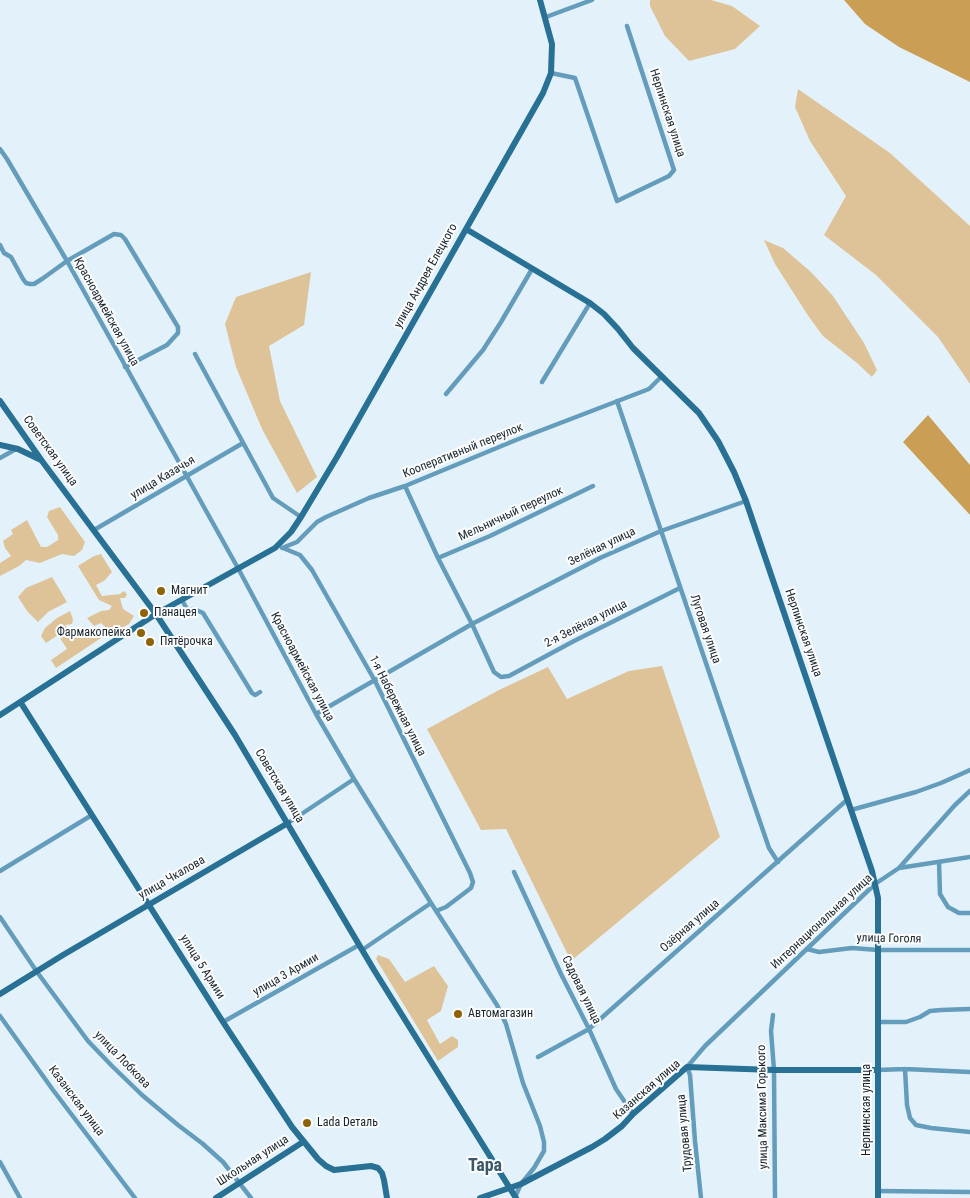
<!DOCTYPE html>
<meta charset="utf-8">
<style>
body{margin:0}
canvas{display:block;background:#e3f2fa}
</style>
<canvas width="970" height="1198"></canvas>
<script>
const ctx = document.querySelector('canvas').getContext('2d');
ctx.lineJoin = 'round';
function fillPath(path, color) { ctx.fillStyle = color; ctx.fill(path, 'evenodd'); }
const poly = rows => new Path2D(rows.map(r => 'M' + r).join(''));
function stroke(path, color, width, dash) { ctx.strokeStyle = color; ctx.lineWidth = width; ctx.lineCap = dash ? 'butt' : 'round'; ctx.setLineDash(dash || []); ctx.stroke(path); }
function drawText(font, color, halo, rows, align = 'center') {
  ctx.font = font + ' "Roboto Condensed",sans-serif'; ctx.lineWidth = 4; ctx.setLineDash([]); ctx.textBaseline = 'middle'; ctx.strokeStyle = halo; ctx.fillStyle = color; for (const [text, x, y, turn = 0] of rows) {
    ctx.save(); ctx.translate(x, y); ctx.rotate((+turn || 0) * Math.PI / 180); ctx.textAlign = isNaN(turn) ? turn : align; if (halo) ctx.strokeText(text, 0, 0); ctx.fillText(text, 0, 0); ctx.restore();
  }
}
fillPath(poly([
 [650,0,711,0,732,6,760,26,735,49,689,61,665,36,650,6],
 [798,89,890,153,970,226,970,384,938,337,876,275,824,235,846,196,810,141,795,107],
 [764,240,783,248,811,272,833,296,864,343,877,370,872,377,857,363,823,336,809,317,775,264],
 [311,272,304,325,269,346,280,401,317,477,297,493,262,429,236,367,225,324,236,297],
 [60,507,85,542,82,550,74,556,62,554,40,563,26,560,19,566,0,576,0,563,11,556,5,548,3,541,13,534,11,530,27,520,41,547,47,547,58,540,58,535,47,517,49,511],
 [101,554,112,572,104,581,96,585,102,596,120,594,124,591,127,594,125,598,120,598,123,609,134,616,129,624,112,633,101,623,94,626,87,618,101,611,109,610,112,606,99,600,78,566,94,556],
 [52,577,67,602,48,612,38,622,27,611,18,597,26,588],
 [70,611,73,619,72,624,65,625,75,637,88,627,100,633,101,638,56,668,51,660,67,649,58,635,46,643,41,636,45,628,57,618],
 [662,666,720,837,571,961,506,829,481,830,427,729,499,690,548,667,567,699,629,671],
 [378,955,389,959,405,982,434,966,448,986,441,1011,427,1020,440,1044,452,1036,458,1040,458,1047,438,1061,376,959]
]), '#dec398');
fillPath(poly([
 [844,0,970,0,970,82,899,47,865,24],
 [928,415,970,465,970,515,903,442]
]), '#ca9e54');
stroke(poly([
 [546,17,592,0],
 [551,73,575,78,617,201,669,176,674,170,627,26],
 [0,149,7,159,67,261,239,570,316,714,354,779,431,903,497,1005,506,1024,523,1083,540,1126,544,1142,544,1151,534,1168,521,1184,515,1197],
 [0,245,4,253,11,257,23,279,26,283,30,284,34,284,42,279,67,261,114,234,121,235,125,239,178,327,178,333,167,345,125,367],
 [195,354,273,498,301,517],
 [542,382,590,303],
 [446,394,483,350,501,322,532,269],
 [617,401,746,781,769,848,778,862],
 [0,458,16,449],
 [405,486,438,558,472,624,494,672,501,677,509,676,574,641,680,588],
 [94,530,243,443],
 [282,548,297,542,317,522,326,517,369,498,405,486,516,440,649,389,662,376],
 [283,548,300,555,312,570,375,681,470,873,473,882,471,888,446,907,436,911],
 [438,558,490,536,593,486],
 [182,600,188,611,194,609,203,613,252,693,255,695,257,694,260,692],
 [316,714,472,624,600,558,661,531,746,501],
 [851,810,916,792,941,783,970,770],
 [288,823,354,779],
 [939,862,940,894,948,907,959,913,970,913],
 [899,868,970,857],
 [0,871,92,815],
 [514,872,561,974,589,1029,616,1089,633,1114],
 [0,917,37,972,88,1041,112,1066,142,1095,178,1125,203,1144,223,1162,251,1198],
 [807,949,819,952,852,948,878,950,970,950],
 [362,950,431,903],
 [773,1015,771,1031,774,1070,775,1198],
 [0,1016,53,1090,135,1198],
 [223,1022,359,945],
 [878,1022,906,1022,920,1017,930,1011,941,1010,970,1009],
 [538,1057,589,1029,848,799],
 [905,1069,907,1105,910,1118,916,1125,931,1128,970,1132],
 [878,1070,905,1069,970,1072],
 [0,1162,20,1198],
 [878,1191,970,1192],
 [701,1198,695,1141,690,1075,687,1067,705,1046,875,884,899,868,955,805,970,791]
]), '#649cbb', 4.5);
stroke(poly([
 [466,229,590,303,604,314,618,329,633,348,699,413,718,441,734,472,746,501,851,810,872,871,878,898,878,1198],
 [0,401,42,461,156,614,235,735,374,970,516,1198],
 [0,445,18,449,41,460],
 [21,703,223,1022,292,1127,318,1159,326,1166,334,1170,371,1166,378,1168,382,1173,384,1180,387,1198],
 [0,715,156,614,275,548,291,532,301,517,337,457,543,93,551,73,552,44,540,0],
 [0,994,63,955,288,823],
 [216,1198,303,1142],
 [480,1198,521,1184,592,1147,605,1139,622,1126,633,1114,687,1067,774,1070,878,1070]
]), '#287195', 6);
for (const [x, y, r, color] of [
 [161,591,5,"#8e6308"],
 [144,613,5,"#8e6308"],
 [141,633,5,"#8e6308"],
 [150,642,5,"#8e6308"],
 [458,1014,5,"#8e6308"],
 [307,1123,5,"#8e6308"]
]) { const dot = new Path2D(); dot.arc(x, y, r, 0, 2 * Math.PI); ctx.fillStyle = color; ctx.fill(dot); stroke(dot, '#fcfcfc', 2); }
drawText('12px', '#16242c', '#fcfcfc', [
 ["Нерпинская улица",667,113,72],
 ["улица Андрея Елецкого",426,276,-61],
 ["Красноармейская улица",106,312,61],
 ["Советская улица",50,451,54],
 ["Кооперативный переулок",463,451,-22],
 ["улица Казачья",163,478,-31],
 ["Мельничный переулок",511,514,-25],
 ["Зелёная улица",602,547,-26],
 ["2-я Зелёная улица",586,624,-27],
 ["Луговая улица",705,629,71],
 ["Нерпинская улица",803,633,71],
 ["Красноармейская улица",302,667,62],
 ["1-я Набережная улица",397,706,63],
 ["Советская улица",279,786,59],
 ["улица Чкалова",172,878,-30],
 ["Интернациональная улица",822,922,-43],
 ["Озёрная улица",690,926,-41],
 ["улица Гоголя",889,939,1],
 ["улица 5 Армии",202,967,58],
 ["улица 3 Армии",286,975,-30],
 ["Садовая улица",581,990,64],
 ["улица Лобкова",122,1060,46],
 ["Казанская улица",647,1090,-41],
 ["Казанская улица",76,1101,53],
 ["улица Максима Горького",763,1107,-91],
 ["Нерпинская улица",867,1110,-90],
 ["Трудовая улица",685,1133,-95],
 ["Школьная улица",253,1161,-33]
]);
drawText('12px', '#16242c', '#fcfcfc', [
 ["Магнит",171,591],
 ["Панацея",154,613],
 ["Фармакопейка",131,633,"right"],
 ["Пятёрочка",160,642],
 ["Автомагазин",468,1014],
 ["Lada Dеталь",317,1123]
], 'left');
drawText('bold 18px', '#3a5a6c', '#fcfcfc', [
 ["Тара",485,1166]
]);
</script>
